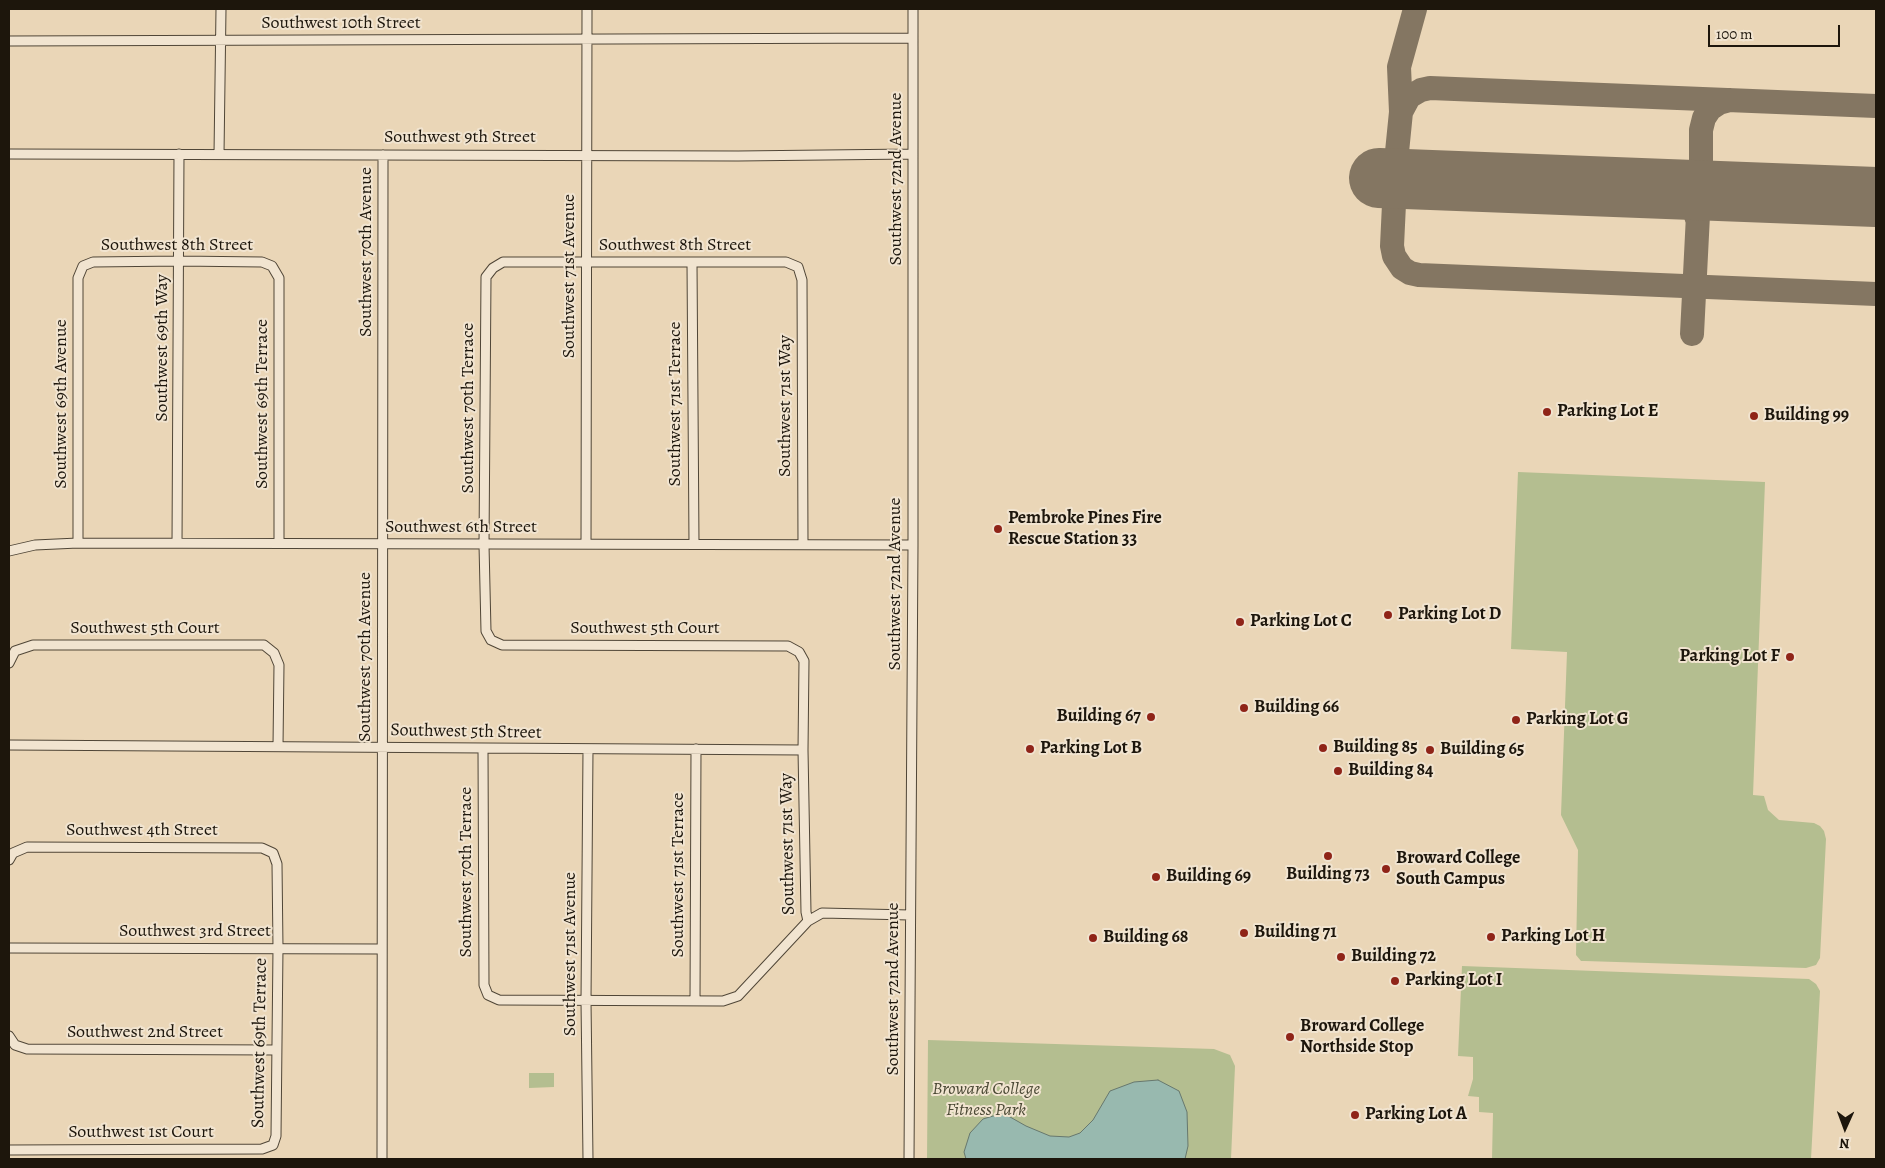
<!DOCTYPE html>
<style>
body{margin:0}
#map{position:relative;width:1885px;height:1168px;overflow:hidden;background:#ead6b7;font-family:Alegreya,serif}
canvas{display:block}
.frame{position:absolute;inset:0;border:10px solid #1d160c;pointer-events:none}
.north{position:absolute;left:1820px;top:1103px;width:50px;height:50px;-webkit-text-stroke:4px #f1e4d0;paint-order:stroke;rotate:182deg;font-size:14px;font-weight:700;line-height:20px;text-align:center;color:#1d160c}
.north::after{content:'';display:block;margin:auto;width:18px;height:22px;background:#1d160c;clip-path:polygon(50% 0,100% 100%,50% 72%,0 100%)}
.scale{position:absolute;left:1708px;top:25px;width:132px;height:22px;box-sizing:border-box;border:2px solid #1d160c;border-top:0;padding-left:6px;font-size:15px;line-height:18px;white-space:nowrap;color:#1d160c;-webkit-text-stroke:4px #f1e4d0;paint-order:stroke}
</style>
<div id="map">
<canvas width="1885" height="1168"></canvas>
<div class="frame"></div>
<div class="north">N</div>
<div class="scale">100 m</div>
</div>
<script>
const ctx = document.querySelector('canvas').getContext('2d');
ctx.lineJoin = 'round';
function fillPath(path, color) { ctx.fillStyle = color; ctx.fill(path, 'evenodd'); }
const poly = rows => new Path2D(rows.map(r => 'M' + r).join(''));
function stroke(path, color, width, dash) { ctx.strokeStyle = color; ctx.lineWidth = width; ctx.lineCap = dash ? 'butt' : 'round'; ctx.setLineDash(dash || []); ctx.stroke(path); }
function drawText(font, color, halo, rows, align = 'center') {
  ctx.font = font + ' Alegreya,serif'; ctx.lineWidth = 4; ctx.setLineDash([]); ctx.textBaseline = 'middle'; ctx.strokeStyle = halo; ctx.fillStyle = color; for (const [text, x, y, turn = 0] of rows) {
    ctx.save(); ctx.translate(x, y); ctx.rotate((+turn || 0) * Math.PI / 180); ctx.textAlign = isNaN(turn) ? turn : align; if (halo) ctx.strokeText(text, 0, 0); ctx.fillText(text, 0, 0); ctx.restore();
  }
}
fillPath(poly([
 [1518,472,1765,482,1753,795,1764,796,1768,810,1779,820,1814,823,1820,826,1824,831,1826,839,1820,958,1816,965,1806,968,1585,961,1581,961,1576,955,1578,850,1561,815,1567,652,1511,649],
 [1462,966,1809,979,1816,984,1820,991,1811,1159,1492,1159,1493,1113,1479,1112,1479,1097,1468,1096,1473,1079,1473,1057,1458,1056],
 [928,1040,1214,1049,1230,1055,1235,1066,1231,1159,927,1159],
 [529,1073,554,1073,554,1087,529,1088]
]), '#b4be90');
const water = poly([
 [1158,1080,1179,1091,1187,1112,1188,1146,1185,1159,966,1159,964,1152,970,1133,983,1119,1003,1113,1026,1126,1050,1136,1069,1137,1080,1133,1093,1120,1110,1091,1134,1082,1158,1080]
]);
fillPath(water, '#98b9af');
stroke(water, '#67786e', 1);
stroke(poly([
 [1876,106,1430,88,1421,90,1409,97,1401,112,1397,152,1402,178,1394,204,1392,246,1394,256,1402,268,1410,273,1419,275,1876,294],
 [1401,112,1399,67,1415,9],
 [1675,189,1686,195,1692,202,1697,219],
 [1722,191,1709,183,1701,170,1701,130,1704,118,1710,109,1719,103,1730,100],
 [1692,334,1698,215,1701,206,1707,199,1722,191]
]), '#847662', 24);
stroke(poly([
 [1379,178,1876,197]
]), '#847662', 60);
const minor = poly([
 [9,41,913,38],
 [9,154,738,156,912,154],
 [219,154,221,9],
 [692,263,694,544],
 [78,543,78,278,83,266,93,262,180,261,262,262,272,266,279,278,279,543],
 [177,543,179,154],
 [586,543,587,9],
 [9,551,35,545,78,543,913,545],
 [9,663,15,651,33,645,264,645,274,653,279,665,278,746],
 [9,745,803,750],
 [483,749,484,985,488,995,499,1000,723,1001,738,996,808,921,806,912,803,750,804,661,799,652,788,646,502,645,491,640,486,631,484,545,486,277,493,268,503,262,786,262,798,267,802,280,803,544],
 [588,750,586,1001,588,1159],
 [9,860,13,853,27,847,262,848,273,853,277,864,278,948,276,1136,273,1145,262,1149,9,1150],
 [808,921,822,913,910,915],
 [9,948,381,949],
 [695,1001,696,749],
 [9,1036,15,1045,27,1049,276,1050],
 [382,1159,383,155],
 [909,1159,913,545,913,9]
]);
stroke(minor, '#504637', 11);
stroke(minor, '#f1e4d0', 9);
for (const [x, y, r, color] of [
 [1547,412,5,"#8f2418"],
 [1754,416,5,"#8f2418"],
 [998,529,5,"#8f2418"],
 [1388,615,5,"#8f2418"],
 [1240,622,5,"#8f2418"],
 [1790,657,5,"#8f2418"],
 [1244,708,5,"#8f2418"],
 [1151,717,5,"#8f2418"],
 [1516,720,5,"#8f2418"],
 [1323,748,5,"#8f2418"],
 [1030,749,5,"#8f2418"],
 [1430,750,5,"#8f2418"],
 [1338,771,5,"#8f2418"],
 [1328,856,5,"#8f2418"],
 [1386,869,5,"#8f2418"],
 [1156,877,5,"#8f2418"],
 [1244,933,5,"#8f2418"],
 [1491,937,5,"#8f2418"],
 [1093,938,5,"#8f2418"],
 [1341,957,5,"#8f2418"],
 [1395,981,5,"#8f2418"],
 [1290,1037,5,"#8f2418"],
 [1355,1115,5,"#8f2418"]
]) { const dot = new Path2D(); dot.arc(x, y, r, 0, 2 * Math.PI); ctx.fillStyle = color; ctx.fill(dot); stroke(dot, '#f1e4d0', 2); }
drawText('18px', '#1d160c', '#f1e4d0', [
 ["Southwest 10th Street",341,24],
 ["Southwest 9th Street",460,138],
 ["Southwest 72nd Avenue",897,179,-90],
 ["Southwest 8th Street",177,246],
 ["Southwest 8th Street",675,246],
 ["Southwest 70th Avenue",367,252,-90],
 ["Southwest 71st Avenue",570,276,-90],
 ["Southwest 69th Way",163,348,-90],
 ["Southwest 69th Avenue",62,404,-90],
 ["Southwest 69th Terrace",263,404,-90],
 ["Southwest 71st Terrace",676,404,-90],
 ["Southwest 71st Way",786,406,-90],
 ["Southwest 70th Terrace",469,408,-90],
 ["Southwest 6th Street",461,528],
 ["Southwest 72nd Avenue",896,584,-90],
 ["Southwest 5th Court",145,629],
 ["Southwest 5th Court",645,629],
 ["Southwest 70th Avenue",366,657,-90],
 ["Southwest 5th Street",466,732,1],
 ["Southwest 4th Street",142,831],
 ["Southwest 71st Way",788,844,-91],
 ["Southwest 70th Terrace",467,872,-90],
 ["Southwest 71st Terrace",679,875,-90],
 ["Southwest 3rd Street",195,932],
 ["Southwest 71st Avenue",571,954,-90],
 ["Southwest 72nd Avenue",894,989,-90],
 ["Southwest 2nd Street",145,1033],
 ["Southwest 69th Terrace",260,1043,-89],
 ["Southwest 1st Court",141,1133]
]);
drawText('bold 18px', '#1d160c', '#f1e4d0', [
 ["Parking Lot E",1557,412],
 ["Building 99",1764,416],
 ["Pembroke Pines Fire",1008,519],
 ["Rescue Station 33",1008,540],
 ["Parking Lot D",1398,615],
 ["Parking Lot C",1250,622],
 ["Parking Lot F",1780,657,"right"],
 ["Building 66",1254,708],
 ["Building 67",1141,717,"right"],
 ["Parking Lot G",1526,720],
 ["Building 85",1333,748],
 ["Parking Lot B",1040,749],
 ["Building 65",1440,750],
 ["Building 84",1348,771],
 ["Broward College",1396,859],
 ["South Campus",1396,880],
 ["Building 73",1328,875,"center"],
 ["Building 69",1166,877],
 ["Building 71",1254,933],
 ["Parking Lot H",1501,937],
 ["Building 68",1103,938],
 ["Building 72",1351,957],
 ["Parking Lot I",1405,981],
 ["Broward College",1300,1027],
 ["Northside Stop",1300,1048],
 ["Parking Lot A",1365,1115]
], 'left');
drawText('italic 18px', '#4a4834', '#f1e4d0', [
 ["Broward College",986,1090],
 ["Fitness Park",986,1111]
]);
</script>
